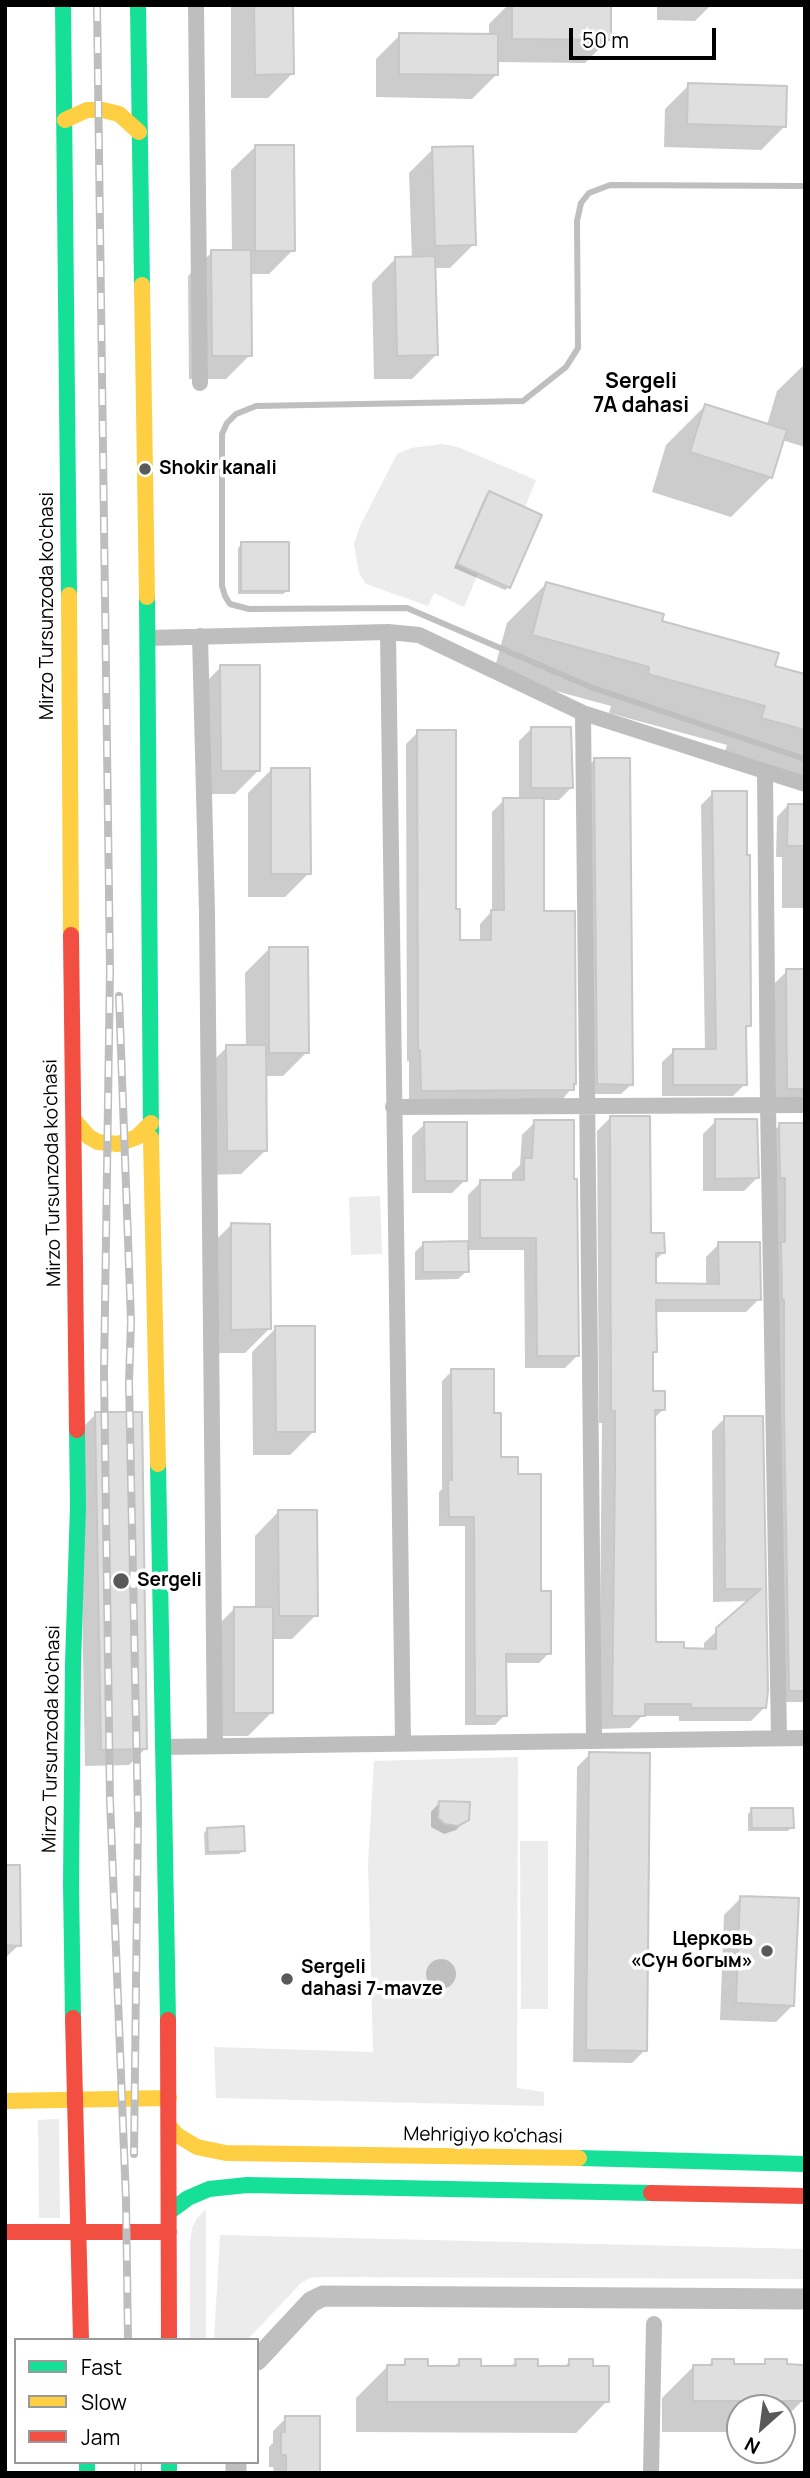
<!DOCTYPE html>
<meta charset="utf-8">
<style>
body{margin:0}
#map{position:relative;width:810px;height:2478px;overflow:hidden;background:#fff;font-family:Manrope,sans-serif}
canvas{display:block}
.frame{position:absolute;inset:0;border:7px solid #000;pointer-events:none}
.legend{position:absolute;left:14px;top:2338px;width:245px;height:126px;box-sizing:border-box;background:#fff;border:2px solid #999;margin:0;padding:9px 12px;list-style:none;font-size:21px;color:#000}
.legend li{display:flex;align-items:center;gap:14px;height:35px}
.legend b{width:35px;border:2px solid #999}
.north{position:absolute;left:726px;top:2394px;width:70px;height:70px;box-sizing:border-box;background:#fff;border:2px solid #999;border-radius:50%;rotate:208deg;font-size:19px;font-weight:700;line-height:28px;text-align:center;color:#000}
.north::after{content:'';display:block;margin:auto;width:24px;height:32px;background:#595959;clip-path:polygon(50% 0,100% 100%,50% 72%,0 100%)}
.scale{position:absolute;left:569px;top:28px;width:147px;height:32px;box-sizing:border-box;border:4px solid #000;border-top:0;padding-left:9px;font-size:21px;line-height:24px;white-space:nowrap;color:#000;-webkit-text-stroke:5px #fff;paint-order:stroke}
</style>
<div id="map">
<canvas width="810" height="2478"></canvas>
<div class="frame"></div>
<ul class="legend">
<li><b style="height:9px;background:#16e098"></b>Fast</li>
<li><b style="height:9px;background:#ffcf43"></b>Slow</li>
<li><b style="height:9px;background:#f24e42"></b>Jam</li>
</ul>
<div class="north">N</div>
<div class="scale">50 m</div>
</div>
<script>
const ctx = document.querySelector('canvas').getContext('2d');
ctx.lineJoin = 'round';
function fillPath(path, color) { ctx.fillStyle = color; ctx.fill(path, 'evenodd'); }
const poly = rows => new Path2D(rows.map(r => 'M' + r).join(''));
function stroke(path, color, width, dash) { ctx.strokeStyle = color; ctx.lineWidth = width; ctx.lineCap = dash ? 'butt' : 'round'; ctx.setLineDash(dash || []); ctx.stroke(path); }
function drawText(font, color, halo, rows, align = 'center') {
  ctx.font = font + ' Manrope,sans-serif'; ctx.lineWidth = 7; ctx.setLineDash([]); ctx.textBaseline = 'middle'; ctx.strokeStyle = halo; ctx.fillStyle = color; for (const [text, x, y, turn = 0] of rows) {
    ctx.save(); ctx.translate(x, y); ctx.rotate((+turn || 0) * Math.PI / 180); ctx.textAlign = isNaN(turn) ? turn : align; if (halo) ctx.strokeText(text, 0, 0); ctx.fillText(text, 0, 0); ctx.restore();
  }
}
fillPath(poly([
 [442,444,458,447,536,480,525,507,488,492,457,564,478,574,464,607,434,593,428,606,366,584,359,573,354,544,360,526,397,454,411,448],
 [380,1196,382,1254,351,1255,349,1197],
 [518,1757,517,2088,544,2092,544,2106,216,2098,214,2047,373,2052,368,1863,374,1761],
 [520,1841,548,1841,548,2009,521,2009],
 [59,2119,60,2218,39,2218,38,2120],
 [206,2209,206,2340,190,2340,190,2243,192,2228,197,2218],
 [220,2235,805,2249,805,2279,322,2277,310,2278,301,2283,247,2340,214,2340]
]), '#ececec');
fillPath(poly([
 '426 1974a15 15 0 1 1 30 0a15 15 0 1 1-30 0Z'
]), '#bfbfbf');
fillPath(poly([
 [231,5,292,5,292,74,268,98,231,98],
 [508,5,610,5,609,39,585,63,496,62,496,75,472,99,376,97,376,59,400,35,489,36,489,24],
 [657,5,711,5,695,21,657,20],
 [689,85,785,126,761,150,664,147,665,109],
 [255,147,293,250,269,274,249,274,250,355,226,379,189,379,188,276,212,252,232,252,231,170],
 [433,149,474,244,450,268,434,268,436,355,412,379,374,379,372,283,395,259,412,259,409,173],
 [805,364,805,447,782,440,771,477,731,517,652,492,666,445,705,406,767,425,777,391],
 [489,493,509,587,505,590,454,568,485,497],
 [242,544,287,591,283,594,238,594,238,548],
 [546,584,660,622,773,667,805,676,805,780,723,757,727,745,609,713,611,706,493,674,507,623],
 [221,667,259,770,235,794,198,794,197,691],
 [532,728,572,787,559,800,542,800,543,913,575,1084,561,1101,409,1102,409,1061,407,1061,406,744,418,732,455,910,459,942,480,942,480,924,492,911,492,812,504,800,519,800,519,741],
 [595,759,632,1084,621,1094,588,1094,585,769],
 [272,769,309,873,285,897,248,897,248,793],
 [713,793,750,1025,745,1030,745,1084,733,1096,662,1096,662,1062,674,1051,705,1051,701,805],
 [788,805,805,806,805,908,782,908,782,857,776,857,777,817],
 [269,949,307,1052,283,1076,264,1076,265,1151,241,1174,204,1175,203,1071,227,1047,246,1047,245,973],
 [787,971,805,971,805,1106,770,1106,770,988],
 [610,1118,649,1234,663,1253,654,1261,654,1285,706,1285,706,1257,719,1244,759,1299,746,1312,655,1312,655,1352,652,1355,652,1393,663,1410,653,1419,654,1644,683,1650,704,1650,704,1643,749,1601,713,1602,712,1431,725,1418,761,1418,764,1708,751,1721,679,1721,679,1716,642,1716,630,1728,599,1729,602,1423,599,1423,597,1131],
 [716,1121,757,1178,744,1191,703,1191,703,1134],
 [535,1122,578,1355,565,1368,525,1368,524,1250,467,1250,467,1271,458,1279,415,1280,415,1252,424,1243,468,1243,468,1195,481,1182,512,1182,512,1173,520,1165,522,1135],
 [425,1124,465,1180,452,1193,412,1193,412,1136],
 [780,1125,805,1125,805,1702,777,1702,767,1137],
 [231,1225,269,1329,245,1353,208,1353,207,1249],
 [276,1328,314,1431,290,1455,253,1455,252,1352],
 [452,1371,492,1415,499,1459,516,1476,549,1653,539,1663,505,1663,505,1715,495,1725,465,1725,465,1526,439,1526,439,1492,442,1489,442,1381],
 [96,1414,146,1748,129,1765,85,1766,79,1431],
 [278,1512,316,1615,292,1639,271,1639,272,1712,248,1736,211,1736,210,1633,234,1609,255,1609,255,1536],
 [590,1754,645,2050,632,2063,573,2062,577,1767],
 [439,1803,467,1819,456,1830,444,1834,431,1827,431,1812],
 [752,1810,792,1827,788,1831,748,1831,748,1814],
 [208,1829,243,1851,239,1854,205,1855,204,1833],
 [5,1867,19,1945,5,1958],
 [741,1898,793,2005,776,2022,720,2020,724,1915],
 [406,2361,426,2367,453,2367,460,2361,479,2368,509,2368,516,2361,536,2368,563,2368,570,2361,607,2401,576,2433,356,2432,356,2398,387,2367,400,2367],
 [713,2361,732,2366,761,2366,766,2361,802,2401,782,2421,782,2408,740,2408,740,2432,662,2432,662,2398,694,2366,707,2366],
 [286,2418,319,2473,274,2473,273,2467,269,2467,269,2447,273,2443,273,2431]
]), '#0003');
stroke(poly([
 [805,186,610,185,589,193,581,203,577,221,578,348,566,367,523,401,256,406,236,414,227,423,222,434,222,586,225,596,230,604,249,609,407,608,593,688,805,759]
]), '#bfbfbf', 6);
stroke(poly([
 [257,2360,311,2302,323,2296,805,2299],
 [236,2473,236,2462]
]), '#bfbfbf', 21);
const building = poly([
 [254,5,293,5,294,74,255,75,254,5],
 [512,5,611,5,611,40,512,39,512,5],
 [399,33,498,34,498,75,399,74,399,33],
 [688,83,787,86,786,127,687,124,688,83],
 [255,145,294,145,295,251,255,251,255,145],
 [473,146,476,245,435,246,432,147,473,146],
 [211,250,251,250,252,356,212,356,211,250],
 [435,256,438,355,397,356,395,257,435,256],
 [705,404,787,430,772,478,690,452,705,404],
 [489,491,542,515,510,588,457,564,489,491],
 [241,542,289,542,289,591,241,591,241,542],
 [546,582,664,614,662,621,779,653,775,666,805,674,805,730,761,718,765,706,648,674,649,667,532,635,546,582],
 [220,665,260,665,260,771,221,771,220,665],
 [531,727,571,727,573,788,531,788,531,727],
 [417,730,456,730,456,909,460,909,460,940,491,940,491,910,504,910,503,798,544,798,544,911,575,911,576,1084,574,1084,574,1090,421,1091,420,1050,418,1050,417,730],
 [594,758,630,758,633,1085,597,1084,594,758],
 [271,768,310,768,311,874,271,874,271,768],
 [712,791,747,791,747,855,750,855,751,1026,746,1026,747,1085,673,1085,673,1049,716,1049,712,791],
 [788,804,805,804,805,846,787,846,788,804],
 [269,947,308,947,309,1053,269,1053,269,947],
 [786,969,805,969,805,1089,787,1089,786,969],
 [226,1045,266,1045,267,1151,227,1151,226,1045],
 [610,1116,650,1116,651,1233,664,1233,665,1253,656,1253,656,1283,719,1284,718,1242,760,1242,761,1300,656,1300,657,1352,653,1352,653,1391,665,1391,665,1410,655,1410,656,1642,684,1642,684,1648,716,1649,716,1628,761,1589,725,1589,724,1416,763,1416,768,1691,766,1708,691,1708,691,1704,645,1704,645,1716,612,1716,615,1469,615,1411,611,1411,610,1116],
 [715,1119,757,1119,759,1178,715,1179,715,1119],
 [534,1120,574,1120,574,1179,577,1179,579,1356,537,1356,536,1238,480,1238,480,1180,524,1180,524,1158,532,1158,534,1120],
 [424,1122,467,1122,467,1181,425,1181,424,1122],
 [779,1123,805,1123,805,1691,789,1691,784,1416,784,1300,782,1300,781,1242,785,1242,785,1178,780,1178,779,1123],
 [231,1223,270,1224,271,1329,231,1330,231,1223],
 [468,1241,469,1272,423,1272,423,1242,468,1241],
 [275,1326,315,1326,315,1432,276,1432,275,1326],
 [451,1369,494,1369,494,1413,501,1413,501,1457,518,1457,518,1474,541,1474,541,1591,551,1591,551,1654,506,1654,507,1716,475,1716,474,1517,449,1517,448,1480,452,1480,451,1369],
 [95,1412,142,1412,147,1749,101,1750,95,1412],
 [278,1510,317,1510,318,1616,279,1616,278,1510],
 [234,1607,273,1607,273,1713,234,1713,234,1607],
 [589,1752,650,1753,647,2051,586,2050,589,1752],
 [439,1801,470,1802,469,1820,458,1826,445,1824,438,1818,439,1801],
 [751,1808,793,1808,794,1828,752,1828,751,1808],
 [244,1826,245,1851,208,1852,207,1828,244,1826],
 [5,1865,20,1865,21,1946,5,1945,5,1865],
 [740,1896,799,1898,794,2006,736,2003,740,1896],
 [405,2359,428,2359,428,2366,459,2366,459,2359,481,2359,481,2366,516,2366,515,2359,538,2359,538,2366,569,2366,569,2359,593,2359,593,2366,609,2366,609,2402,387,2402,387,2365,405,2365,405,2359],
 [712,2359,734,2359,734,2364,765,2364,765,2359,787,2359,787,2364,804,2365,804,2401,693,2401,693,2365,712,2365,712,2359],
 [285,2416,320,2416,320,2473,286,2473,286,2455,281,2455,281,2432,285,2432,285,2416]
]);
fillPath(building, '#dfdfdf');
stroke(building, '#c7c7c7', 2);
stroke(poly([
 [196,5,200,383],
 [388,632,403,1744],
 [200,636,207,912,215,1746],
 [148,638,388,632,419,635,583,713,805,784],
 [583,713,594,1741],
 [765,772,768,1105,779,1738],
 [393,1107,805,1105],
 [163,1747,805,1738],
 [651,2473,654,2324]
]), '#bebebe', 16);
stroke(poly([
 [63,5,69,595],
 [138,5,142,285],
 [147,597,151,1138],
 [158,1464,168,2020],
 [73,2018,71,1884,73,1664,78,1506,77,1430],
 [579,2158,805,2164],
 [169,2212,188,2198,209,2189,247,2185,651,2193],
 [87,2462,87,2473],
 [169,2462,169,2473]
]), '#16e098', 16);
stroke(poly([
 [65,120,87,110,103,110,119,114,139,132],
 [142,285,147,597],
 [69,595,71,935],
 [74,1120,89,1137,98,1142,118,1144,137,1137,151,1123],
 [151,1138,158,1464],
 [5,2101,169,2098],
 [169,2126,177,2135,197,2147,226,2153,579,2158]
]), '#ffcf43', 16);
stroke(poly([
 [71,935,77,1430],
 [73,2018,81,2340],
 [168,2020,169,2340],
 [651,2193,805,2196],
 [5,2232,169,2232]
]), '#f24e42', 16);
const rail = poly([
 [97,5,110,969,104,1374,110,1800,126,2200,128,2340],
 [119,996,131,1321,129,1382,138,1817,134,2154],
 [138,2462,138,2473]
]);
stroke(rail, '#bebebe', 8);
stroke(rail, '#fff', 5, [16]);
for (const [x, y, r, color] of [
 [145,469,7,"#595959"],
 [121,1581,9,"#595959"],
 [767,1951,7,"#595959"],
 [287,1979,7,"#595959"]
]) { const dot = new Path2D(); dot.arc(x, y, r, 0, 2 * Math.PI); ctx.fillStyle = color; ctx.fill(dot); stroke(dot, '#fff', 2.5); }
drawText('bold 19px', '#000', '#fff', [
 ["Shokir kanali",159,469],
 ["Sergeli",137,1581],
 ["Церковь",753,1940,"right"],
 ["«Сун богым»",753,1962,"right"],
 ["Sergeli",301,1968],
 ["dahasi 7-mavze",301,1990]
], 'left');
drawText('19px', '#000', '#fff', [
 ["Mirzo Tursunzoda ko'chasi",48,606,-90],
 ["Mirzo Tursunzoda ko'chasi",53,1173,-91],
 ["Mirzo Tursunzoda ko'chasi",52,1739,-89],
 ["Mehrigiyo ko'chasi",483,2136,1]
]);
drawText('bold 21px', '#000', '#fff', [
 ["Sergeli",641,382],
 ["7A dahasi",641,406]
]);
</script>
